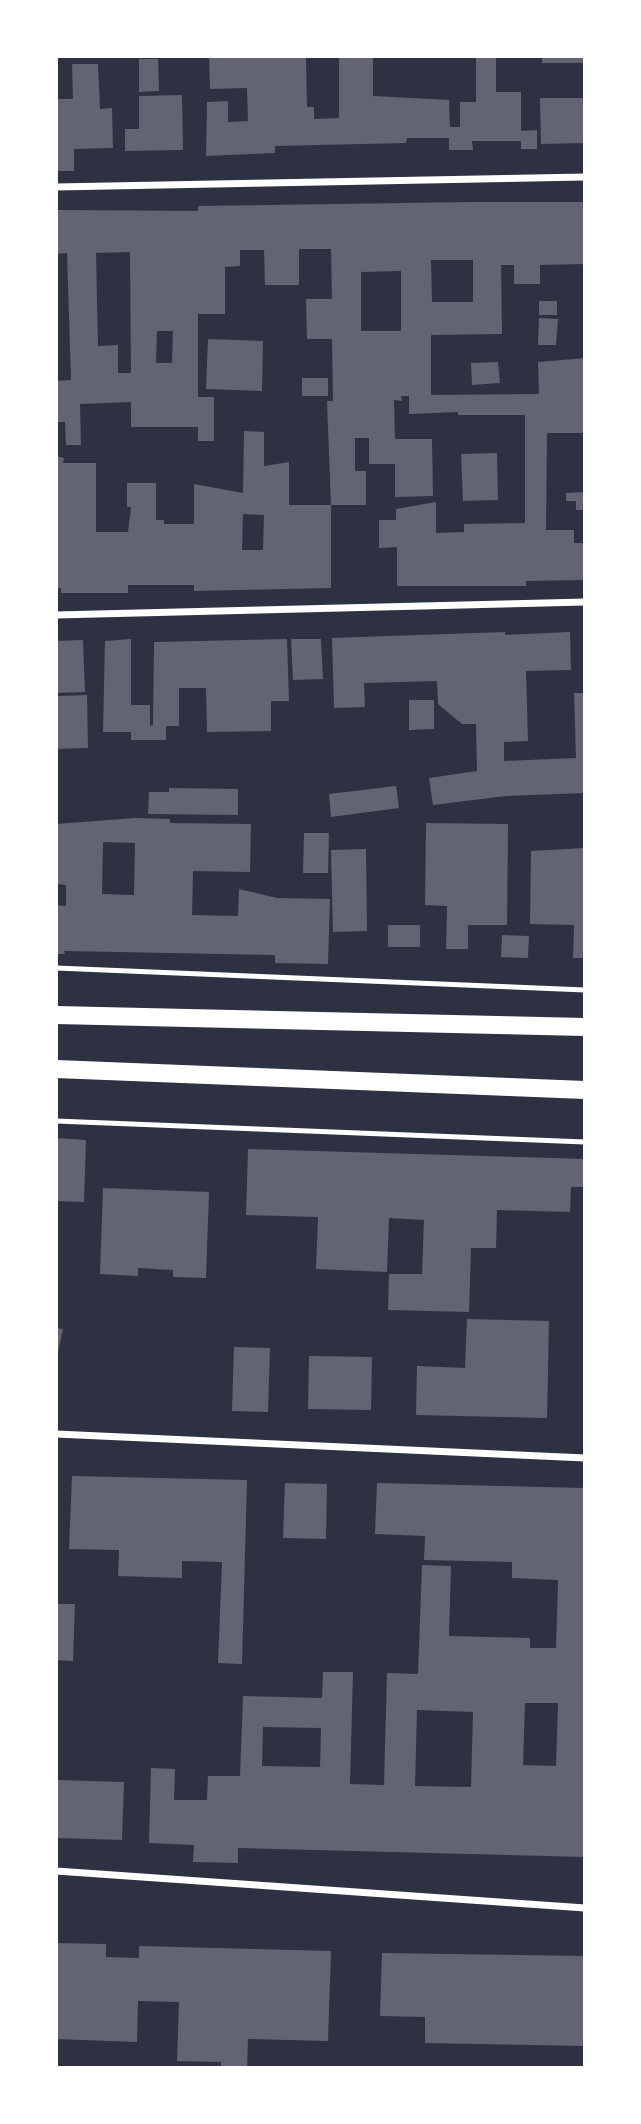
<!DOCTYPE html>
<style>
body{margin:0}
#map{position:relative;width:641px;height:2124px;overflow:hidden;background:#2d3142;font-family:Montserrat,sans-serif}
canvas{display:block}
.frame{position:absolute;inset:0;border:58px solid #fff;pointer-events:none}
</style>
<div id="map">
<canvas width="641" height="2124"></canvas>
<div class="frame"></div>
</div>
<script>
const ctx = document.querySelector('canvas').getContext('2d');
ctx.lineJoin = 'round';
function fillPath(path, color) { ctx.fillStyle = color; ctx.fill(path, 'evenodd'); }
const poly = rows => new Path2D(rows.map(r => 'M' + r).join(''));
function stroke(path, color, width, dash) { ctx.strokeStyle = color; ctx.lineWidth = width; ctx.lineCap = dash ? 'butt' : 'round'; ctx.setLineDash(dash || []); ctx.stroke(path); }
fillPath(poly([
 [209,56,306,56,307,107,314,107,314,119,339,118,339,56,373,56,373,96,449,100,450,127,460,127,460,102,476,102,476,56,496,56,496,92,521,92,521,131,537,130,537,149,521,149,521,141,472,141,473,150,449,150,449,138,407,138,406,143,275,146,275,153,206,156,207,102,228,101,228,122,248,121,247,88,210,89],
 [542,56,585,56,585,63,542,63],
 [139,59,158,59,159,91,139,92],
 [72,64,98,64,100,109,112,108,113,148,74,149,74,171,56,171,56,99,73,99],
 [182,95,183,150,125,151,125,129,139,129,139,96],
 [540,98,585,98,585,143,541,144],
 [473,202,585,202,585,264,540,265,540,284,514,284,514,265,501,265,502,334,431,335,431,395,539,394,538,362,585,358,585,433,547,433,546,530,574,530,574,543,585,543,585,580,526,581,526,586,397,586,397,547,379,548,379,520,396,520,396,509,436,502,436,533,464,532,464,524,525,523,525,415,458,415,458,412,409,414,409,396,401,396,402,401,394,400,395,439,432,439,433,496,395,497,395,464,369,464,369,438,355,438,355,471,366,471,366,505,331,505,327,401,333,401,332,339,307,339,306,299,332,299,331,249,299,249,299,285,265,285,264,250,240,250,240,266,225,267,225,314,198,314,198,397,214,397,214,441,198,441,198,427,131,427,131,402,80,404,81,445,66,445,65,422,56,422,56,381,71,380,67,253,56,254,56,210,198,211,198,206],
 [130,252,131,373,118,373,118,345,98,346,96,253],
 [431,260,473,260,473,302,432,302],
 [401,271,401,331,361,331,361,272],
 [157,331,173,331,172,363,156,363],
 [539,301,557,301,557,315,539,315],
 [539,318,558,319,556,345,538,345],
 [208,339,263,341,262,391,206,389],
 [498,362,500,383,472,385,471,363],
 [302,378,328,378,328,396,302,396],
 [244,431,264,432,264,466,289,462,289,505,331,505,331,588,194,591,194,585,128,585,128,593,61,593,61,588,56,588,56,456,64,458,63,463,96,463,96,532,128,532,131,507,127,507,127,483,156,483,156,520,164,520,164,524,194,524,194,484,243,493],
 [243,514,264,515,263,550,242,550],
 [497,453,498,500,463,501,461,454],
 [585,492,585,510,576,510,576,501,566,501,566,493],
 [505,632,505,635,570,632,571,670,526,671,528,741,504,742,504,761,576,758,574,693,585,693,585,793,506,796,433,805,429,778,477,771,476,724,462,724,438,704,437,681,364,683,365,707,334,708,332,638],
 [131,639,131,705,150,705,150,726,153,725,154,642,287,639,289,701,271,701,271,731,207,732,206,688,179,688,179,726,166,726,166,740,131,740,131,732,103,732,105,641],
 [291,639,321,639,323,679,293,680],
 [83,640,85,692,56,693,56,641],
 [87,695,88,748,56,749,56,696],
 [409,700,434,700,434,729,409,730],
 [396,786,399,808,331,817,329,794],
 [169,788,238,789,238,815,148,814,149,792,169,792],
 [135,818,170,819,170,823,251,824,250,872,193,871,192,915,238,916,239,889,277,898,330,899,328,964,275,963,275,955,64,951,65,954,56,954,56,905,66,906,66,885,56,884,56,824],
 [103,842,135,843,134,895,102,894],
 [426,823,508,824,507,925,468,925,468,949,446,949,447,906,425,905],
 [304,833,329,833,328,873,303,873],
 [585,848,585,958,573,958,574,925,530,924,531,851],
 [366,849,367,931,333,932,331,850],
 [388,925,420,925,420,947,388,947],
 [502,935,529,936,528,958,501,957],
 [56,1138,86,1140,84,1202,56,1201],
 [248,1149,585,1159,585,1187,571,1187,570,1212,497,1210,496,1248,471,1248,469,1312,388,1310,389,1274,422,1274,424,1220,389,1218,387,1272,316,1269,318,1217,246,1215],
 [103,1188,209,1192,206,1278,173,1277,173,1270,138,1268,138,1276,100,1274],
 [467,1319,549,1321,547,1418,416,1415,417,1366,465,1368],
 [56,1328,63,1329,57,1357,56,1357],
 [234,1347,270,1348,268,1412,232,1411],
 [309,1356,372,1357,371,1410,308,1409],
 [72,1476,247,1480,242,1664,218,1663,222,1562,182,1561,182,1578,118,1576,119,1550,69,1549],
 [285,1483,327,1484,326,1539,283,1538],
 [377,1483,585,1488,585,1857,238,1848,238,1863,193,1862,194,1845,149,1843,151,1768,175,1769,174,1800,207,1800,208,1776,240,1776,243,1696,322,1698,323,1672,353,1672,350,1784,384,1785,387,1673,418,1674,422,1565,451,1566,449,1636,530,1638,530,1648,556,1648,558,1580,512,1578,512,1562,424,1560,425,1536,375,1534],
 [525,1703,558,1703,556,1766,523,1765],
 [417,1710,473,1712,471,1787,415,1786],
 [263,1727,321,1728,320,1767,262,1766],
 [56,1604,75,1604,73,1661,56,1660],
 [56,1780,124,1782,122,1840,56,1838],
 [56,1943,106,1944,106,1957,139,1958,139,1946,331,1951,328,2041,248,2039,247,2068,221,2068,221,2062,177,2061,179,2002,138,2001,137,2042,56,2039],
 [382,1953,585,1956,585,2046,425,2043,425,2017,380,2016]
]), '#626471');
stroke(poly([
 [56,968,585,990],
 [56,1121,585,1142]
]), '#fff', 5);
stroke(poly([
 [56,187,585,177],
 [56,615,585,602],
 [56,1434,585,1458],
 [56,1871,585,1908]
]), '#fff', 7);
stroke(poly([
 [56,1015,585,1027],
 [56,1069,585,1090]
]), '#fff', 18);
</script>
